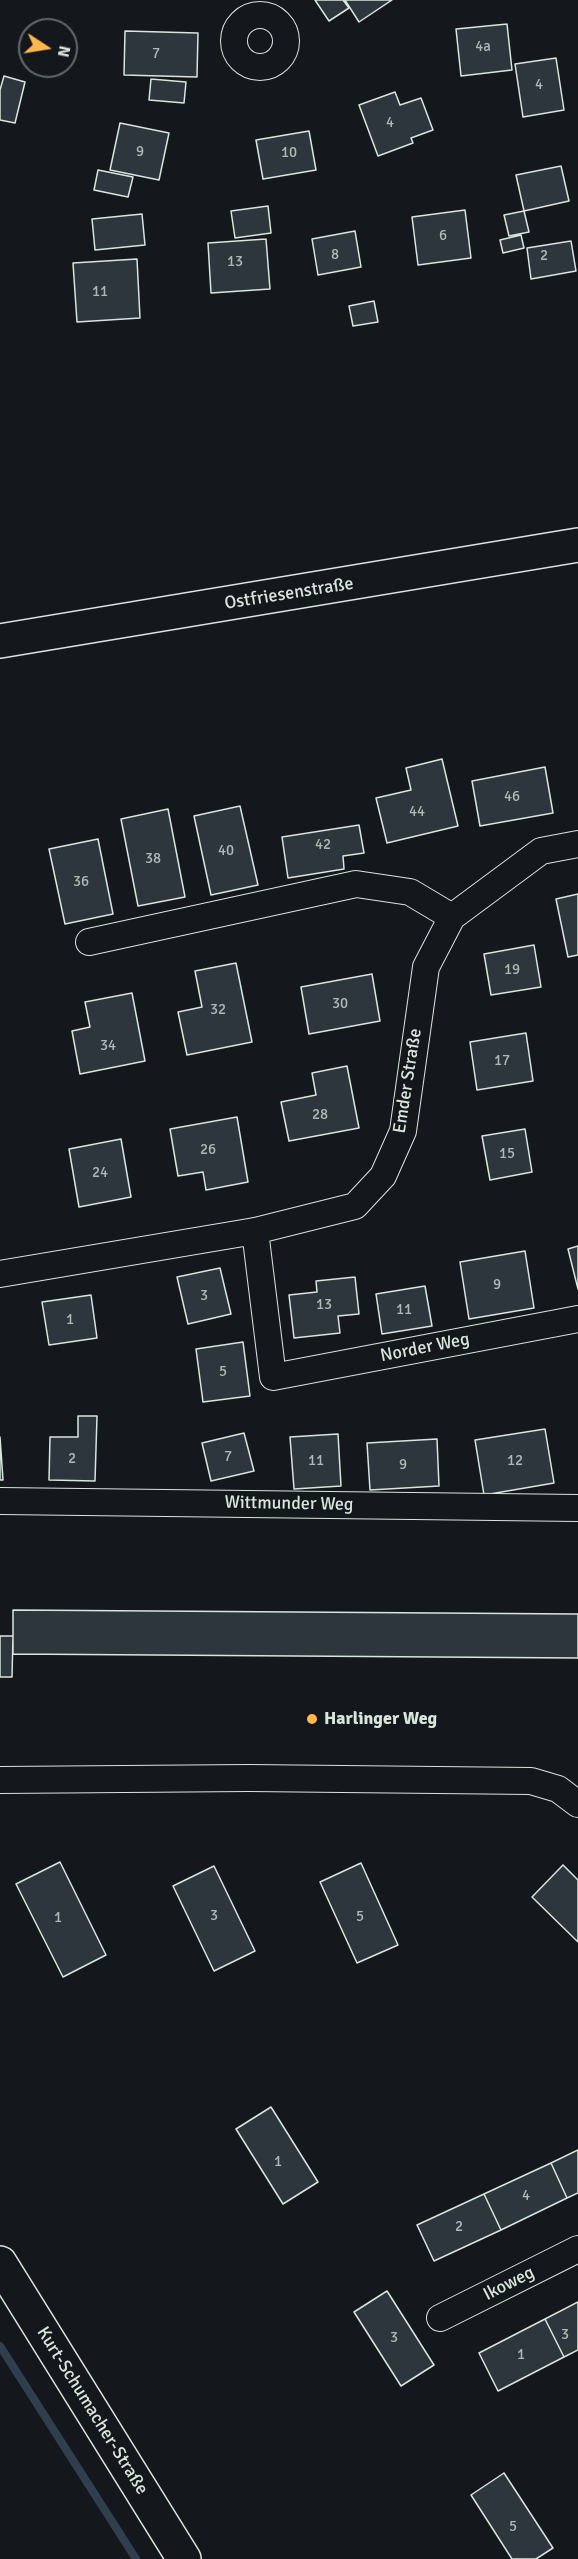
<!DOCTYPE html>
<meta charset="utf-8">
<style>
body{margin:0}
#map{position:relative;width:578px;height:2559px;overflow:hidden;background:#14181c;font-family:Signika,sans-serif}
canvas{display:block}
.north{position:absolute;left:18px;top:18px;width:60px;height:60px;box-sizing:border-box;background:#14181c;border:2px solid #626a69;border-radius:50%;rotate:102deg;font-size:16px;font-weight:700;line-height:24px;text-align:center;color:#d8e6dc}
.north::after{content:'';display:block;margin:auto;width:21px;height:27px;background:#ffb74d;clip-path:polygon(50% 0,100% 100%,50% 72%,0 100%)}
</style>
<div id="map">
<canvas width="578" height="2559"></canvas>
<div class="north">N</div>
</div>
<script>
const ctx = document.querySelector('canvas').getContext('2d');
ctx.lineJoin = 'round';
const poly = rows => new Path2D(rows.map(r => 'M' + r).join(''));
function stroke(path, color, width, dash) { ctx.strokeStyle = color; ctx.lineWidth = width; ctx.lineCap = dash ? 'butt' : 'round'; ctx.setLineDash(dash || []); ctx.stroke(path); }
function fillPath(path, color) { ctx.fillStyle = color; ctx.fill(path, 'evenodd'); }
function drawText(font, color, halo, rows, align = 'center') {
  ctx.font = font + ' Signika,sans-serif'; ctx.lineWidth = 4.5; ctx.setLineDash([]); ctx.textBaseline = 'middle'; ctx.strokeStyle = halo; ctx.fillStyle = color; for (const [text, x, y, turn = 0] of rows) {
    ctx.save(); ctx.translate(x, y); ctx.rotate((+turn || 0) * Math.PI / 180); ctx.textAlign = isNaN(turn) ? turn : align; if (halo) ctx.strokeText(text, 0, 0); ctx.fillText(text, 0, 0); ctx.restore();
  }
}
stroke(poly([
 [0,2346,136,2559]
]), '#2f3f4d', 8);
const building = poly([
 [315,0,343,0,349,8,329,21,315,0],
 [345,0,392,0,359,22,345,0],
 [507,24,512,70,461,76,456,29,507,24],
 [125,31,198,33,197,77,124,75,125,31],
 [556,58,564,110,523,117,515,64,556,58],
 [4,76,25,82,15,123,0,120,0,90,4,76],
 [151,79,186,82,184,103,149,100,151,79],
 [395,92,400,105,421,98,433,130,411,138,413,143,378,156,359,105,395,92],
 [120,123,169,133,159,180,110,170,120,123],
 [309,131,316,170,263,179,256,140,309,131],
 [561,166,569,201,524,211,516,175,561,166],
 [98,170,133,177,128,197,94,190,98,170],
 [268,206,271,233,235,238,231,211,268,206],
 [465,210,471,258,418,265,412,217,465,210],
 [524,211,529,232,509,236,504,215,524,211],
 [142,214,145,245,95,250,92,219,142,214],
 [355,231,361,267,318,275,312,239,355,231],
 [521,235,524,248,503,253,500,240,521,235],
 [266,239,270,289,211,293,208,243,266,239],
 [571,241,576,271,531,279,527,248,571,241],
 [137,259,140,318,77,322,73,263,137,259],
 [374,301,378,322,353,326,349,306,374,301],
 [442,759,458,826,387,843,376,798,411,790,406,768,442,759],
 [545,767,553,813,480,826,472,781,545,767],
 [240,806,258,885,211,895,194,816,240,806],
 [168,809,185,897,138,906,121,819,168,809],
 [359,825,364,853,343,856,344,869,288,878,282,837,359,825],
 [98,839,113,914,65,924,49,849,98,839],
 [578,894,578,955,568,957,556,899,578,894],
 [534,945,541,987,491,995,484,954,534,945],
 [236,963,252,1042,187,1055,178,1012,202,1007,195,971,236,963],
 [372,974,380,1021,309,1034,301,987,372,974],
 [132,993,145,1061,80,1074,72,1031,90,1027,85,1002,132,993],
 [526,1033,533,1081,477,1090,470,1042,526,1033],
 [347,1066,359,1128,289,1141,281,1102,316,1095,312,1073,347,1066],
 [237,1117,248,1182,206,1190,203,1172,178,1176,170,1129,237,1117],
 [525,1129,532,1172,490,1180,482,1136,525,1129],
 [121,1139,131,1197,79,1207,69,1149,121,1139],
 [578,1246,578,1289,568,1249,578,1246],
 [525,1251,534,1308,469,1319,460,1262,525,1251],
 [220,1268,231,1314,188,1324,177,1277,220,1268],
 [355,1277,359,1314,338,1316,340,1333,294,1338,289,1295,317,1292,316,1281,355,1277],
 [425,1286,432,1326,382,1334,376,1294,425,1286],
 [91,1295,97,1338,49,1345,42,1302,91,1295],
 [243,1342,250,1396,203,1402,196,1349,243,1342],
 [78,1416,97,1416,95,1481,49,1480,50,1437,78,1437,78,1416],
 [545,1429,554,1483,484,1495,475,1440,545,1429],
 [244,1433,254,1471,211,1481,202,1443,244,1433],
 [338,1434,341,1486,294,1489,290,1437,338,1434],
 [0,1437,3,1480,0,1480,0,1437],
 [437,1439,439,1486,370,1490,367,1443,437,1439],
 [13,1610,578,1614,578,1658,13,1654,13,1610],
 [0,1636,13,1636,12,1677,0,1677,0,1636],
 [60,1862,106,1955,63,1977,16,1884,60,1862],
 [361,1863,398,1945,357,1963,320,1882,361,1863],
 [563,1865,578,1880,578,1942,532,1897,563,1865],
 [214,1866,255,1951,214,1971,173,1886,214,1866],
 [271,2107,318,2182,283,2204,236,2129,271,2107],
 [578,2150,578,2193,567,2198,551,2163,578,2150],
 [551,2163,567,2198,501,2230,484,2194,551,2163],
 [484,2194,501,2230,434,2261,417,2225,484,2194],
 [387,2291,434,2365,401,2386,354,2312,387,2291],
 [578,2302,578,2350,564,2357,545,2319,578,2302],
 [545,2319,564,2357,498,2391,479,2353,545,2319],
 [504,2473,553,2548,536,2559,512,2559,471,2495,504,2473]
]);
fillPath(building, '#2c363c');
stroke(building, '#d8e6dc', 1.5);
const minor = poly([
 '234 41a26 26 0 1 1 52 0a26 26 0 1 1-52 0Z',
 [89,942,356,884,410,892,452,917],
 [255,1231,273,1377,578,1319],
 [0,1274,255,1231,355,1206,383,1176,403,1131,426,967,452,917,541,851,578,844],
 [0,1501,578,1508],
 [0,1780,249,1778,531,1781,558,1789,578,1804],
 [440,2318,578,2249]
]);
const tertiary = poly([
 [0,2263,184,2559]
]);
const secondary = poly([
 [0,641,578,545]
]);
stroke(minor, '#d8e6dc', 28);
stroke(tertiary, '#d8e6dc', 36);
stroke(secondary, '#d8e6dc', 36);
stroke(minor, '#14181c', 26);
stroke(tertiary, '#14181c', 33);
stroke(secondary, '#14181c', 33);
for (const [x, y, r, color] of [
 [312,1719,6,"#ffb74d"]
]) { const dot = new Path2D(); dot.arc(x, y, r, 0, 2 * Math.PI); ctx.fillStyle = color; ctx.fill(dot); stroke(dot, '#14181c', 2); }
drawText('15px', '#adbab4', null, [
 ["4a",483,47],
 ["7",156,54],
 ["4",539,85],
 ["4",390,123],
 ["9",140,152],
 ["10",289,153],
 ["6",443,236],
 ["8",335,255],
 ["2",544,256],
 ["13",235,262],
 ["11",100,292],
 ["46",512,797],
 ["44",417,812],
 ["42",323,845],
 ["40",226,851],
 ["38",153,859],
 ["36",81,882],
 ["19",512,970],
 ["30",340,1004],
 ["32",218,1010],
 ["34",108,1046],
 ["17",502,1061],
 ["28",320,1115],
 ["26",208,1150],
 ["15",507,1154],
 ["24",100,1173],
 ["9",497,1285],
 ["3",204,1296],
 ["13",324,1305],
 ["11",404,1310],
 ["1",70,1320],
 ["5",223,1372],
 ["7",228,1457],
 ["2",72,1459],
 ["11",316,1461],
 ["12",515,1461],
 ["9",403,1465],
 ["3",214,1916],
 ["5",360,1917],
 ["1",58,1918],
 ["1",278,2162],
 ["4",526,2196],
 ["2",459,2227],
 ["3",565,2335],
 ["3",394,2338],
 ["1",521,2355],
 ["5",513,2527]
]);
drawText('18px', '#d8e6dc', '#14181c', [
 ["Ostfriesenstraße",289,594,-9],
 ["Emder Straße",408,1081,-81],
 ["Norder Weg",425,1348,-11],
 ["Wittmunder Weg",289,1504,1],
 ["Ikoweg",509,2284,-27],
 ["Kurt-Schumacher-Straße",92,2411,58]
]);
drawText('bold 18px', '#d8e6dc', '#14181c', [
 ["Harlinger Weg",324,1719]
], 'left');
</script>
